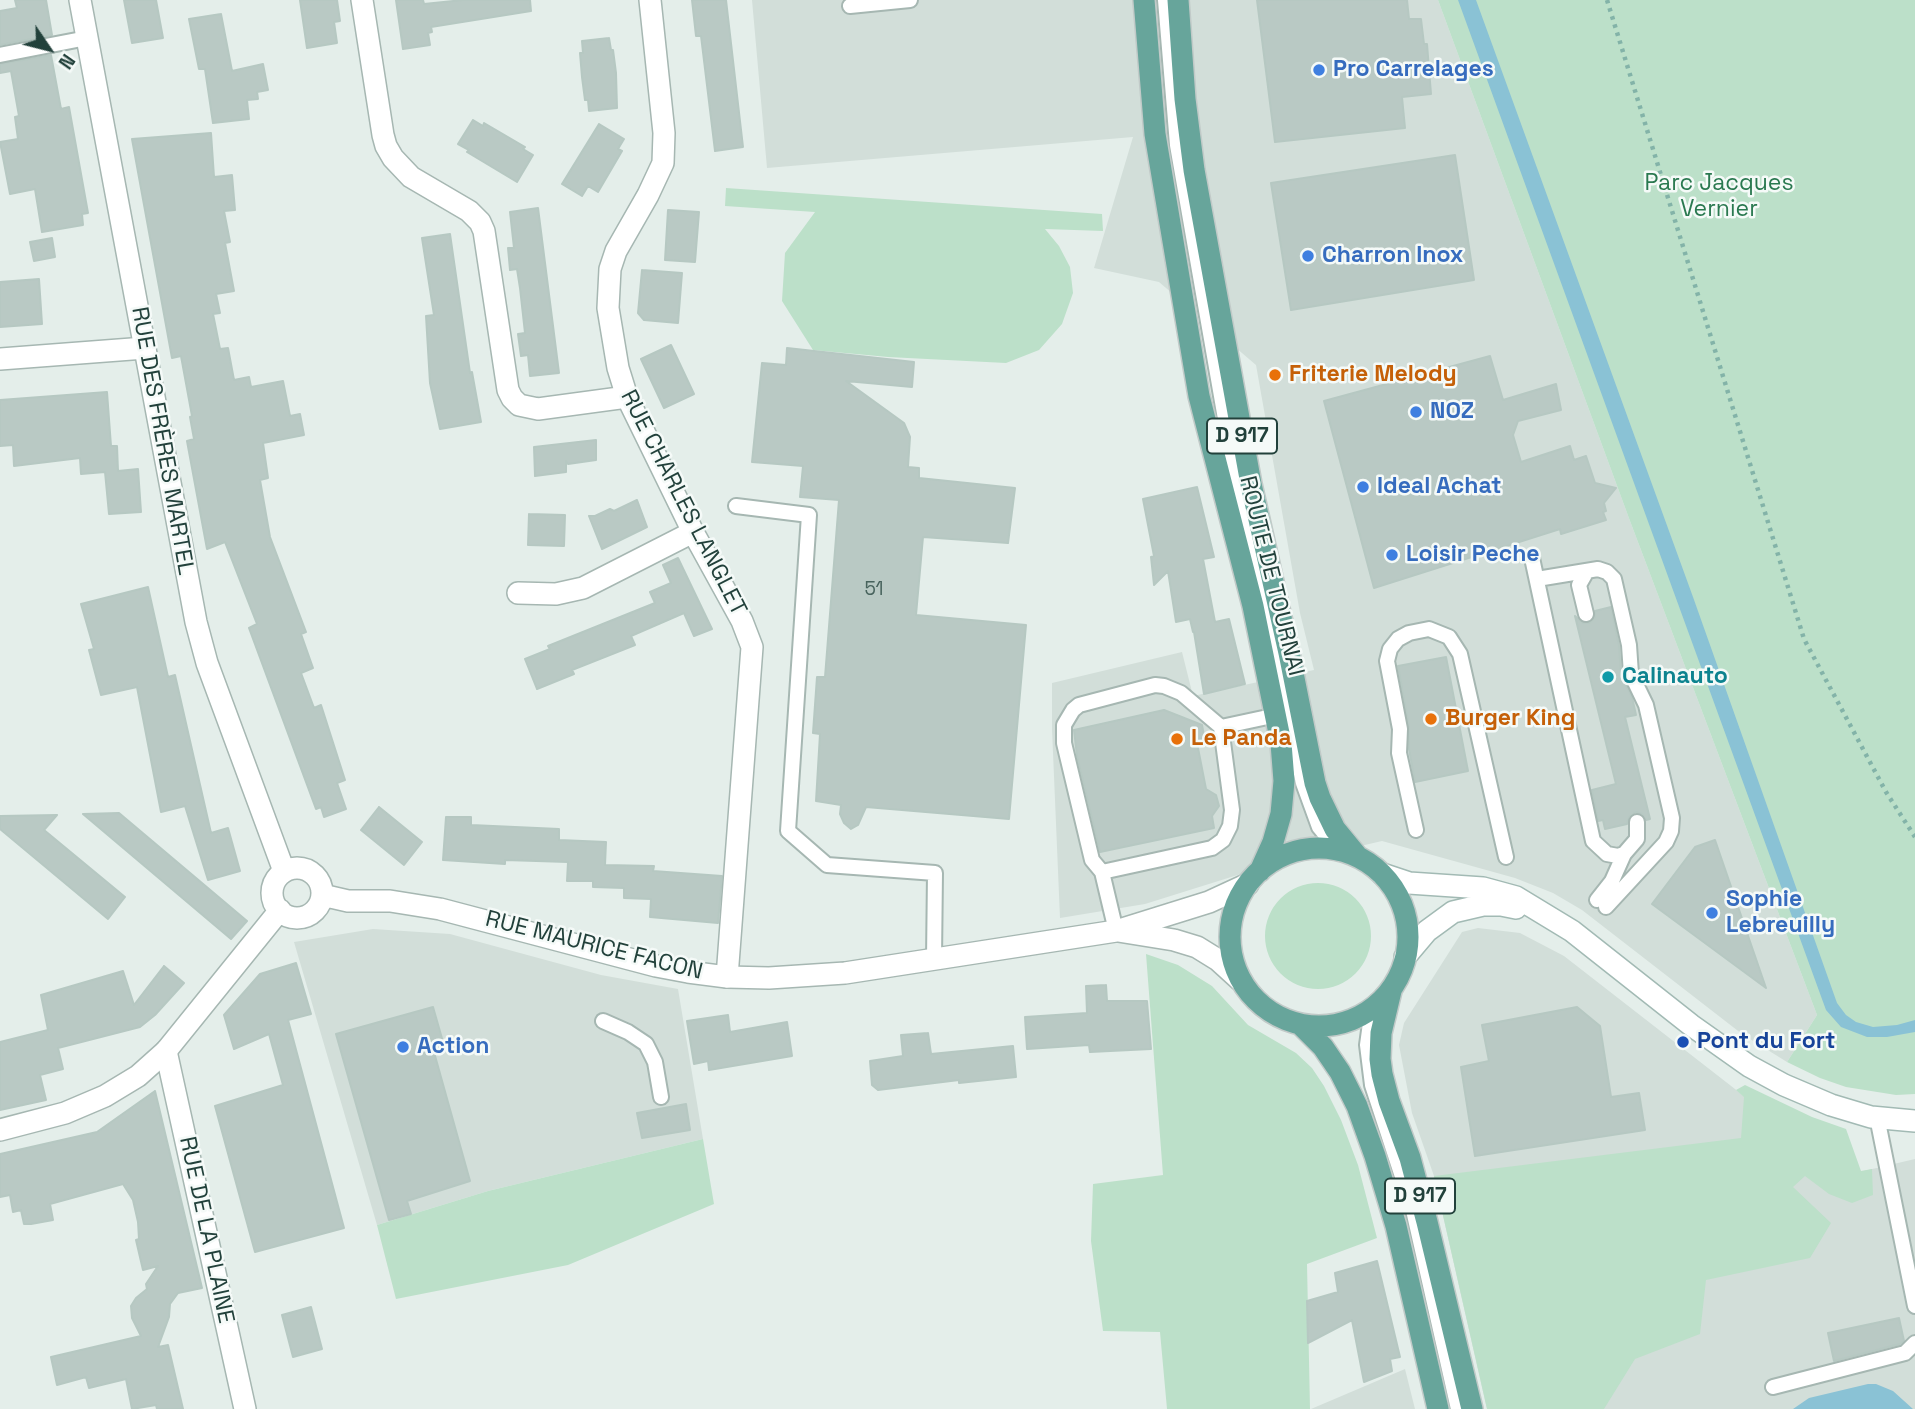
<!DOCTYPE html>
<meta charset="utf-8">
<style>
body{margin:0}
#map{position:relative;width:1915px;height:1409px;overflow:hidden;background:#e4eeea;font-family:"Space Grotesk",sans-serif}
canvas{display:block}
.north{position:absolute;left:14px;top:14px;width:70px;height:70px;-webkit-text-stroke:5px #f5faf8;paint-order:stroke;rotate:125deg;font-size:19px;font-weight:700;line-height:28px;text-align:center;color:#22413b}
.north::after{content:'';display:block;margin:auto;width:24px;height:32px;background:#22413b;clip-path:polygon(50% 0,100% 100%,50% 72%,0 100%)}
</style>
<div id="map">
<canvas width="1915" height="1409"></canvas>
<div class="north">N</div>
</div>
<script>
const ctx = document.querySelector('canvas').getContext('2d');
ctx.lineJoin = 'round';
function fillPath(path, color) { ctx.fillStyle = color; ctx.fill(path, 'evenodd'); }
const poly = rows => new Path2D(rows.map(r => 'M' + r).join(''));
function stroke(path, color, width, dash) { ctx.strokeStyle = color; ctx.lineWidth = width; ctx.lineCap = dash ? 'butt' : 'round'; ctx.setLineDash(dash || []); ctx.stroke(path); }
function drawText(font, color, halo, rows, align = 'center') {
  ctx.font = font + ' "Space Grotesk",sans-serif'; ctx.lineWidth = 5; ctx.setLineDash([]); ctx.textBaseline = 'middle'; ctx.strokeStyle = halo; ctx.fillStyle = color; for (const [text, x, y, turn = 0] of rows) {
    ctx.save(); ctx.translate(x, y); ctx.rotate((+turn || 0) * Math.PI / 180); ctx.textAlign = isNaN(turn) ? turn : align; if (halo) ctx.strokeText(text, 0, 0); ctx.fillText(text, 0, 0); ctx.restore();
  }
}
fillPath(poly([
 [752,0,1438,0,1630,521,1817,1015,1787,1062,1742,1034,1582,910,1553,893,1515,878,1382,841,1244,873,1145,904,1060,918,1052,729,1052,683,1182,652,1193,696,1314,670,1300,613,1256,365,1159,282,1094,268,1133,137,767,168],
 [1478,928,1520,933,1564,956,1744,1096,1851,1174,1915,1159,1915,1409,1487,1409,1434,1176,1412,1113,1399,1045,1404,1023,1462,932],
 [373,929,450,934,601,975,678,989,703,1139,488,1191,377,1225,294,942],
 [1405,1369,1415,1409,1311,1409]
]), '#d2ded9');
fillPath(poly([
 [1438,0,1915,0,1915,1094,1896,1095,1846,1087,1820,1078,1787,1062,1817,1015,1630,521],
 [726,188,1102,214,1103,231,1045,229,1059,246,1070,267,1073,293,1062,324,1039,350,1006,363,888,357,813,350,782,301,785,253,815,212,725,206],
 '1265 936a53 53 0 1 1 106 0a53 53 0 1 1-106 0Z',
 [1146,954,1178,965,1212,986,1248,1025,1296,1053,1312,1068,1324,1086,1341,1120,1358,1165,1377,1238,1307,1264,1310,1409,1167,1409,1160,1332,1103,1331,1091,1241,1093,1184,1163,1175],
 [1745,1085,1812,1117,1846,1129,1861,1171,1872,1169,1873,1195,1852,1203,1829,1194,1805,1176,1793,1187,1831,1223,1810,1258,1706,1280,1700,1334,1635,1359,1604,1409,1487,1409,1434,1176,1741,1138,1744,1097,1736,1090],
 [703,1139,714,1204,568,1265,396,1299,377,1225,488,1191]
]), '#bce0c9');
fillPath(poly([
 [1458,0,1476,0,1693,597,1837,1003,1846,1015,1856,1022,1873,1027,1897,1025,1915,1020,1915,1032,1887,1037,1867,1037,1841,1027,1826,1010],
 [1868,1384,1876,1384,1893,1391,1913,1409,1793,1409,1809,1398]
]), '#8ac2d5');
const building = poly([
 [15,0,46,0,52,35,0,45,0,11,17,8,15,0],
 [124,0,156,0,163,38,132,43,124,0],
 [300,0,337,0,340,21,334,22,337,43,307,48,300,0],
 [396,0,423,0,424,4,463,0,530,0,531,11,431,27,432,32,428,33,430,45,403,49,396,0],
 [692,0,726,0,743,147,715,151,701,36,696,36,692,0],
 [1257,0,1407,0,1409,19,1421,19,1424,44,1427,44,1431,94,1402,97,1405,128,1275,142,1257,0],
 [221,14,232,71,263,64,268,90,257,92,258,99,247,100,249,119,213,123,205,69,199,69,189,19,221,14],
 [609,38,611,50,613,50,616,73,617,108,589,111,588,100,585,100,582,77,580,53,583,53,582,41,609,38],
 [51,55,61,109,69,107,88,213,82,214,83,225,42,232,35,189,10,194,0,142,18,139,15,117,19,116,11,71,0,73,0,64,51,55],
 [473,120,483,126,484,123,525,147,523,149,533,155,517,182,467,152,469,150,458,144,473,120],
 [599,124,624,139,618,149,622,151,598,192,588,186,582,196,562,184,599,124],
 [211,133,214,177,232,175,235,210,224,211,230,242,225,243,234,291,216,294,220,313,213,314,220,349,228,348,234,380,249,377,251,387,283,381,290,416,300,414,304,435,263,443,268,478,260,480,270,537,306,632,301,634,313,668,301,673,314,708,321,705,345,780,337,783,346,809,324,817,321,807,316,809,249,628,257,624,225,542,207,549,187,441,194,439,190,417,192,416,181,356,172,358,132,139,211,133],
 [1455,155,1474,280,1291,310,1271,183,1455,155],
 [538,208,559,373,530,376,528,355,521,356,518,334,525,333,520,288,517,269,510,270,508,248,514,248,510,212,538,208],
 [668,210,699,212,695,262,665,260,668,210],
 [450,234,470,373,472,372,481,422,440,429,430,383,426,316,434,315,422,238,450,234],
 [52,238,55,257,34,261,30,242,52,238],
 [642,270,682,273,678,323,644,320,638,313,642,270],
 [39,279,42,324,0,327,0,282,39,279],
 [671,345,694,394,664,408,641,359,671,345],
 [787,348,914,362,912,387,846,381,904,423,910,437,908,467,919,468,919,478,1015,488,1008,543,923,537,916,615,1026,625,1009,819,866,807,858,825,851,829,844,823,840,814,841,805,816,801,820,734,813,733,817,677,825,677,839,500,800,497,803,466,752,462,762,363,786,365,787,348],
 [1490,356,1503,400,1556,384,1561,410,1518,421,1513,435,1521,462,1570,446,1574,460,1586,456,1595,483,1616,488,1604,503,1606,511,1603,512,1606,520,1561,534,1560,529,1374,588,1324,401,1490,356],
 [107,392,111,446,117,446,118,471,138,469,141,512,109,514,105,472,81,474,80,458,14,466,13,445,0,446,0,400,107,392],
 [596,440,596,460,568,464,566,461,566,472,535,476,534,447,596,440],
 [1197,487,1214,557,1203,559,1215,622,1229,619,1245,684,1204,694,1194,632,1193,632,1190,619,1176,622,1168,571,1154,585,1151,557,1154,556,1143,499,1197,487],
 [637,500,647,527,602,549,589,516,595,516,610,509,614,511,637,500],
 [529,514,565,515,564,546,528,545,529,514],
 [678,558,712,629,694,636,684,613,631,636,635,645,572,670,574,674,537,689,525,659,550,649,548,646,655,603,650,592,671,583,663,565,678,558],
 [148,587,168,677,175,675,211,833,228,828,240,871,208,880,185,806,161,812,137,687,101,695,89,650,94,649,81,604,148,587],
 [1611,607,1619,646,1621,675,1632,697,1636,715,1625,717,1650,819,1646,820,1642,814,1636,812,1629,817,1627,824,1605,829,1603,820,1598,821,1592,790,1616,784,1575,616,1583,623,1589,623,1595,617,1595,611,1611,607],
 [1446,657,1468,771,1415,782,1409,749,1409,727,1398,666,1446,657],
 [1164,710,1202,725,1204,736,1197,743,1206,789,1216,795,1219,806,1212,816,1214,828,1100,852,1077,756,1074,730,1164,710],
 [379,807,422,842,404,865,361,830,379,807],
 [119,813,247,921,231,939,83,814,119,813],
 [57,815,44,830,125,897,108,919,0,829,0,816,57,815],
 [446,817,471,817,471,825,559,829,559,840,606,842,605,865,654,866,653,871,722,876,718,923,650,917,651,899,624,898,624,888,593,887,593,881,567,881,568,862,505,860,505,864,443,860,446,817],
 [1715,840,1766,988,1652,904,1695,847,1715,840],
 [296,963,311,1014,288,1020,344,1228,255,1252,215,1106,283,1085,269,1034,234,1049,224,1015,260,974,296,963],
 [164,966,184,983,155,1015,140,1027,58,1048,63,1069,40,1075,46,1100,0,1110,0,1042,48,1030,41,995,123,971,134,1005,164,966],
 [1106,985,1107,1001,1147,1001,1151,1049,1090,1052,1089,1045,1027,1049,1025,1017,1087,1013,1086,986,1106,985],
 [433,1007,443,1042,432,1045,470,1181,407,1201,411,1214,389,1220,336,1034,433,1007],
 [1577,1007,1600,1026,1611,1097,1639,1093,1645,1130,1475,1156,1461,1067,1489,1061,1482,1025,1577,1007],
 [728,1015,730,1032,787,1022,792,1056,709,1070,708,1061,694,1064,687,1021,728,1015],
 [928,1033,931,1054,1013,1046,1016,1077,959,1083,959,1080,878,1090,872,1085,870,1061,903,1056,901,1035,928,1033],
 [155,1091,202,1288,178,1293,170,1304,169,1317,158,1347,168,1345,183,1409,157,1409,156,1405,132,1409,126,1379,89,1388,86,1377,57,1385,51,1357,141,1336,132,1318,131,1306,136,1298,147,1289,146,1284,158,1266,143,1270,136,1240,139,1239,138,1222,133,1200,123,1184,50,1204,53,1220,31,1224,24,1224,21,1210,13,1212,10,1195,0,1197,0,1154,97,1132,155,1091],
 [686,1104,690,1130,642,1138,637,1113,686,1104],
 [1377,1261,1400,1357,1390,1359,1392,1371,1364,1382,1352,1320,1308,1343,1307,1301,1338,1292,1335,1273,1377,1261],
 [311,1307,322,1349,293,1357,282,1315,311,1307],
 [1899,1318,1904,1341,1900,1344,1834,1361,1828,1333,1899,1318]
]);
fillPath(building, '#b9c9c4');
stroke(building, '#b6c8c2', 2);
const service = poly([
 [1165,0,1177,145,1231,453,1303,783,1319,827,1338,850],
 [850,6,910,0],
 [0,55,87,38],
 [736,506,809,515,788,831,827,865,935,873,934,959],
 [1532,558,1593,841,1607,854,1618,856,1624,854,1637,839,1637,822],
 [1537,579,1598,569,1607,572,1614,579,1629,645,1631,674,1646,705,1672,818,1671,831,1666,842,1606,907],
 [1586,614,1579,585,1587,571],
 [1416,830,1399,753,1400,729,1387,661,1390,649,1398,639,1409,633,1429,629,1449,637,1460,654,1506,857],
 [1102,872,1092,860,1064,743,1064,725,1073,710,1079,705,1155,685,1164,686,1181,693,1221,727],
 [1597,900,1612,881,1624,854],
 [1116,931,1102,872,1212,848,1223,840,1230,826,1232,810,1221,727,1277,715],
 [1376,1005,1371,1016,1367,1045,1372,1085,1413,1210,1458,1409],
 [603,1021,628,1032,646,1044,655,1062,661,1097],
 [1877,1117,1915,1306],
 [1773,1387,1905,1353,1915,1343]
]);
const minor = poly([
 [362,0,383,135,386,146,393,158,411,177,469,211,480,222,484,231,508,390,512,398,519,405,538,409,627,397],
 [650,0,664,133,663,163,648,195,616,251,610,269,608,308,618,368,627,397,693,532,742,621,752,647,727,977],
 [0,359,145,348],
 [518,593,556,594,583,588,693,532],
 [166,1051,245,1409]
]);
const tertiary = poly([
 [80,0,196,622,207,663,284,871],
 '272 893a25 25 0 1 1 50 0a25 25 0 1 1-50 0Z',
 [322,895,348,901,390,901,440,909,656,966,688,972,727,977,769,978,845,973,1116,931,1209,902,1248,884],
 [1118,931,1174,940,1197,947,1218,960,1240,980],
 [0,1130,65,1113,105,1096,138,1076,166,1051,280,910]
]);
const secondary = poly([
 [1382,874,1409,883,1483,888,1516,897,1572,931,1691,1025,1749,1066,1784,1085,1831,1105,1871,1117,1915,1121],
 [1405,957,1427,931,1453,912,1483,905,1501,905,1516,908]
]);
const primary = poly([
 [1144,0,1155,134,1199,396,1253,606,1281,743,1284,781,1281,814,1273,842,1260,871],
 [1178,0,1185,99,1194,170,1251,484,1289,653,1315,783,1320,798,1335,829,1358,857],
 '1230 937a89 89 0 1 1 178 0a89 89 0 1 1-178 0Z',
 [1391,991,1381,1033,1380,1059,1382,1074,1389,1101,1410,1158,1427,1222,1472,1409],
 [1300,1024,1323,1047,1340,1072,1357,1106,1375,1156,1396,1226,1438,1409]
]);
stroke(service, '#a6b7b2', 18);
stroke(minor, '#a6b7b2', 24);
stroke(tertiary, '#a6b7b2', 24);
stroke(secondary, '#a2bab4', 24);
stroke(primary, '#c1cac8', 24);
stroke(poly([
 [1607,0,1804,639,1886,792,1915,837]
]), '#83b3a8', 4.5, [3.5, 5]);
stroke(service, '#fff', 14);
stroke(minor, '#fff', 21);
stroke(tertiary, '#fff', 21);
stroke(secondary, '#fff', 21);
stroke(primary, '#67a59b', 21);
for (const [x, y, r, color] of [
 [1319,70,7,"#3f7fe0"],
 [1308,256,7,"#3f7fe0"],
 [1275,375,7,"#e8710a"],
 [1416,412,7,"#3f7fe0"],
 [1363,487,7,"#3f7fe0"],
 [1392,555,7,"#3f7fe0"],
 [1608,677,7,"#0f9aa8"],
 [1431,719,7,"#e8710a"],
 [1177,739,7,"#e8710a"],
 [1712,913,7,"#3f7fe0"],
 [1683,1042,7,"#1a4fb4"],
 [403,1047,7,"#3f7fe0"]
]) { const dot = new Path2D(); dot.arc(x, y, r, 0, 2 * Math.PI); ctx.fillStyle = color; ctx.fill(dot); stroke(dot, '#f5faf8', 2.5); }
drawText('19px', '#48635d', null, [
 ["51",874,590]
]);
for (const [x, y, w] of [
 [1242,436,70],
 [1420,1196,70]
]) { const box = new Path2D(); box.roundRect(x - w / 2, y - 17.5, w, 35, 5); ctx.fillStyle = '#f5faf8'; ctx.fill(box); stroke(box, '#22413b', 2); }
drawText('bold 21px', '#22413b', null, [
 ["D 917",1242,436],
 ["D 917",1420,1196]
]);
drawText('bold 23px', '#366cbe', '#f5faf8', [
 ["Pro Carrelages",1333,70],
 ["Charron Inox",1322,256],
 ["NOZ",1430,412],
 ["Ideal Achat",1377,487],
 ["Loisir Peche",1406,555],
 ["Sophie",1726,900],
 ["Lebreuilly",1726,926],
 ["Action",417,1047]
], 'left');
drawText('23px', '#2a7950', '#f5faf8', [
 ["Parc Jacques",1719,184],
 ["Vernier",1719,210]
]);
drawText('bold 23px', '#c56008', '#f5faf8', [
 ["Friterie Melody",1289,375],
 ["Burger King",1445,719],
 ["Le Panda",1191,739]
], 'left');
drawText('23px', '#22413b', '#f5faf8', [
 ["RUE DES FRÈRES MARTEL",162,441,80],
 ["RUE CHARLES LANGLET",683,503,63],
 ["ROUTE DE TOURNAI",1271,576,76],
 ["RUE MAURICE FACON",594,946,14],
 ["RUE DE LA PLAINE",206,1230,78]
]);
drawText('bold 23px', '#0d838f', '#f5faf8', [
 ["Calinauto",1622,677]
], 'left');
drawText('bold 23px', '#164399', '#f5faf8', [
 ["Pont du Fort",1697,1042]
], 'left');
</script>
